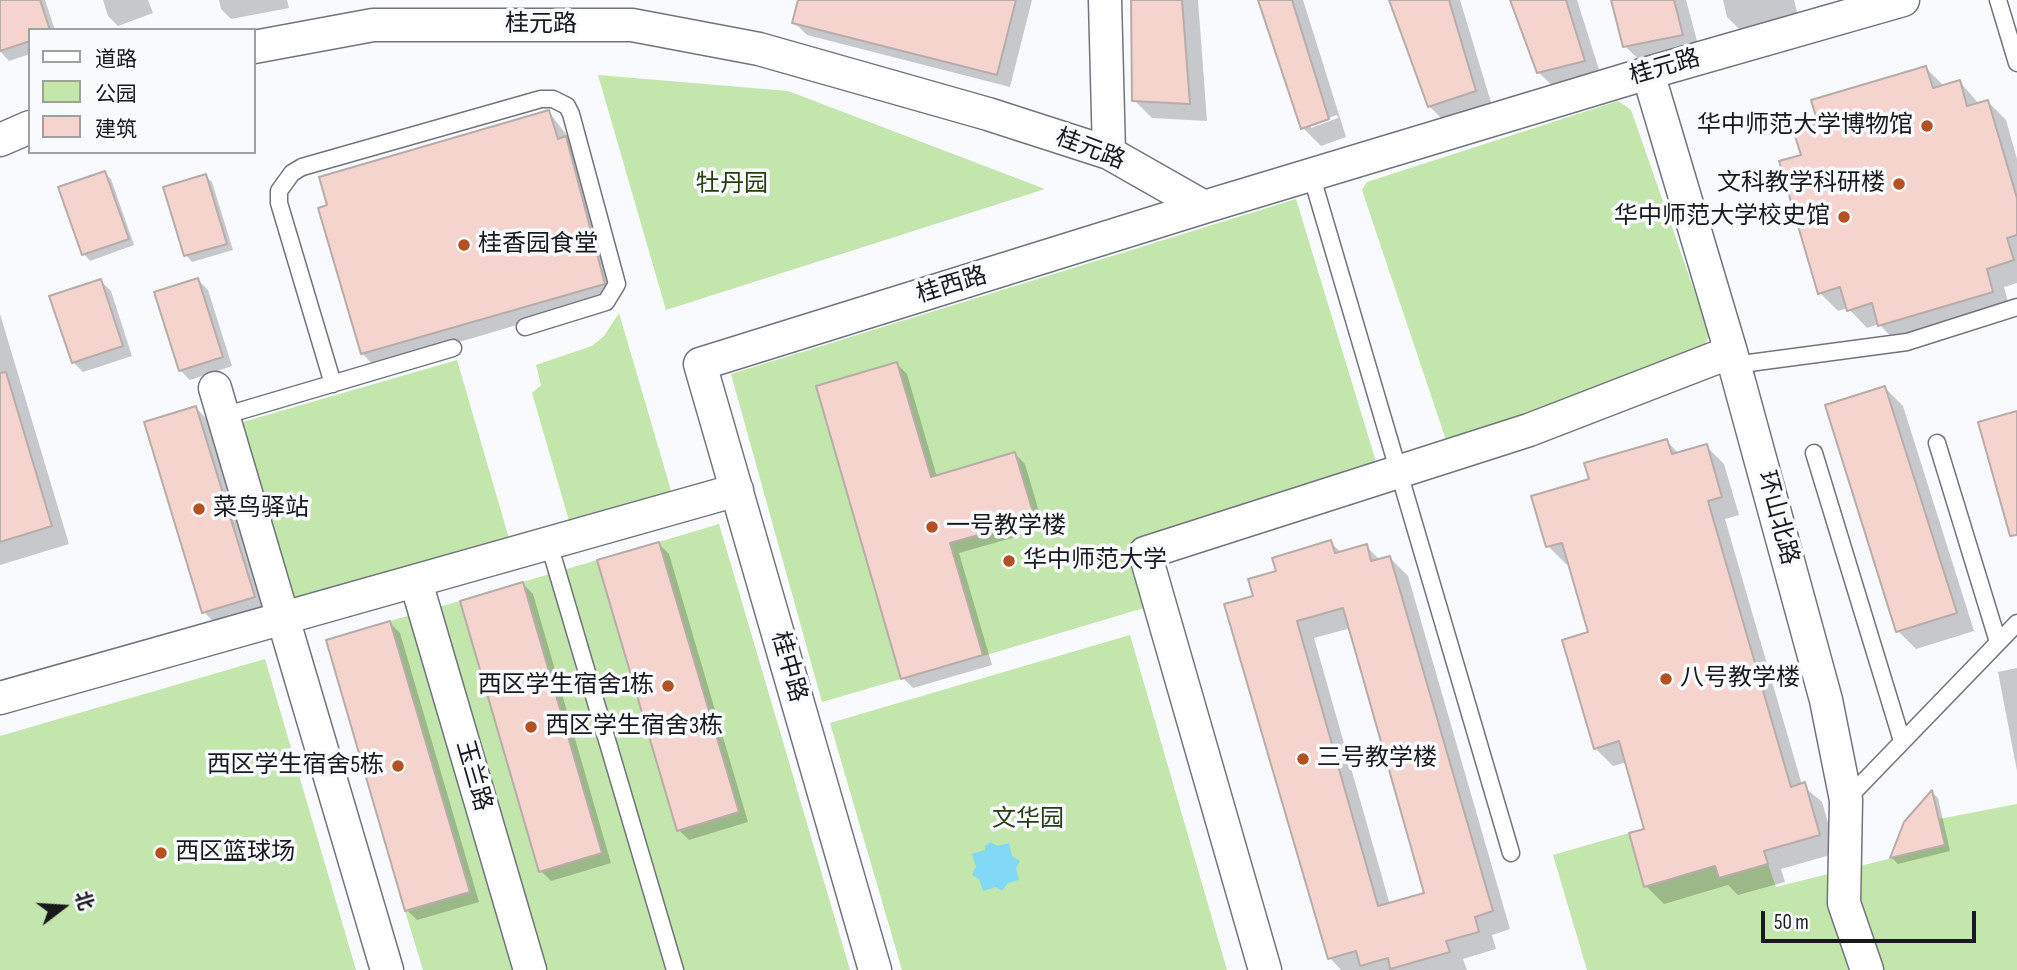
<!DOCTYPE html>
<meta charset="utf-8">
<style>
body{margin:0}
#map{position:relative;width:2017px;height:970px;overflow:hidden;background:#f8fafe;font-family:"Sofia Sans Condensed","Noto Sans SC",sans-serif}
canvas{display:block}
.legend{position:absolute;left:28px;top:28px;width:228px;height:126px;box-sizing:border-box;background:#f8fafe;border:2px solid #9ea0a4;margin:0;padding:9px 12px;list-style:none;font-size:21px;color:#17191c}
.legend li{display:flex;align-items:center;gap:14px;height:35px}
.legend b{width:35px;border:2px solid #9ea0a4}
.north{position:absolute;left:28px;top:872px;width:70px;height:70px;-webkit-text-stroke:5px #f8fafe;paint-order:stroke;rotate:73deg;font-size:19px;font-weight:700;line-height:28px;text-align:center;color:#17191c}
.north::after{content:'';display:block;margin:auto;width:24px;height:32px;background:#17191c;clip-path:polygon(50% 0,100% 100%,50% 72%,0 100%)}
.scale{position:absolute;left:1761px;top:911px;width:215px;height:32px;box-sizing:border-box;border:4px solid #17191c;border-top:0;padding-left:9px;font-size:21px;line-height:24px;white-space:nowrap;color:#17191c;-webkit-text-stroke:5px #f8fafe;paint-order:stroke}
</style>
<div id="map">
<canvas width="2017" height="970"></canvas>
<ul class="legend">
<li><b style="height:9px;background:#fff"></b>道路</li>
<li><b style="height:19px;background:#c2e6ab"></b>公园</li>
<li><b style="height:19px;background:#f4d4cd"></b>建筑</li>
</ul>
<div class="north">北</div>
<div class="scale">50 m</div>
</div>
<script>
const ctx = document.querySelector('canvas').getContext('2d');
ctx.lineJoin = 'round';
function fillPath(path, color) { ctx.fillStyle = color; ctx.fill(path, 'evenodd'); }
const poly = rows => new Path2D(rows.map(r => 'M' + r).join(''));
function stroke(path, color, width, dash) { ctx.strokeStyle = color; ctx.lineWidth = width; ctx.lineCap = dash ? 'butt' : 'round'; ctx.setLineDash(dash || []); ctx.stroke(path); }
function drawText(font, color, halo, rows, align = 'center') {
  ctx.font = font + ' "Sofia Sans Condensed","Noto Sans SC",sans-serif'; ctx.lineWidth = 7; ctx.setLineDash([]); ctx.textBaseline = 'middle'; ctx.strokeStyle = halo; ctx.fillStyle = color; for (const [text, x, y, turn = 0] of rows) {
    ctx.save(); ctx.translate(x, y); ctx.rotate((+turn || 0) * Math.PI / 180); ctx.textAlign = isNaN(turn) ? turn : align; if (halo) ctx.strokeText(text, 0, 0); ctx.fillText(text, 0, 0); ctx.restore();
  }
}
fillPath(poly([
 [598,75,788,91,1045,189,666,310],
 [1618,101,1631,110,1709,333,1705,347,1456,444,1447,443,1362,190,1367,182],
 [1296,199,1377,465,1130,543,1147,607,983,656,950,543,1034,519,1015,453,931,477,897,362,817,386,901,679,822,702,731,374],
 [619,313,672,494,570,524,532,393,541,385,536,365,592,346,604,336],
 [457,360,510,542,289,606,236,424],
 [719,524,850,970,423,970,405,911,470,892,390,621,460,601,539,871,602,853,523,582,597,560,678,831,739,812,659,542],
 [1130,635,1227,970,902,970,830,723],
 [265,659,356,970,0,970,0,736],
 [2017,804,2017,970,1587,970,1553,855,1629,833,1644,886,1715,866,1719,878,1768,864,1776,887,1944,845,1939,819]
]), '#c2e6ab');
fillPath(poly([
 [991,842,997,846,1009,843,1012,856,1020,861,1016,868,1019,880,1008,883,1002,891,996,887,983,891,979,879,972,875,976,867,972,854,985,850,985,846]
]), '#82d9f7');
fillPath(poly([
 [0,0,45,0,55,30,30,30,30,54,9,61,0,51],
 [103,0,148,0,153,13,118,26,108,16],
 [219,0,287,0,289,8,231,19,221,9],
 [800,0,1032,0,1010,87,807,35,794,22],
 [1132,0,1198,0,1207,121,1152,118,1134,100],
 [1260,0,1303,0,1346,137,1321,146,1303,128],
 [1337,115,1338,118,1311,128,1311,124],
 [1391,0,1460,0,1493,109,1447,124,1429,106],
 [1512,0,1577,0,1602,79,1557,90,1538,72],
 [1613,0,1686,0,1700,52,1643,64,1625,46],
 [1723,0,1794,0,1800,23,1745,35,1727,17],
 [1926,68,1945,87,1960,82,1979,104,1988,102,2006,120,2017,159,2017,283,2004,287,2010,309,1897,343,1879,324,1867,328,1848,308,1838,311,1820,293,1803,156,1820,124],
 [549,112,579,151,618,295,375,367,362,353],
 [105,173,111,179,134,245,90,261,84,254],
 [205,176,212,182,233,250,192,262,186,255],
 [198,280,208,290,232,366,190,380,180,370],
 [101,281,111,291,132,356,83,372,73,362],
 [0,314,69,544,0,565],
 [897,364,907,374,937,477,1015,454,1025,464,1044,529,959,553,992,665,913,688,903,678],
 [1885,388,1903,406,1974,631,1916,649,1898,631],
 [196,408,206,418,264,606,214,622,204,612],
 [1667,441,1679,454,1706,446,1724,464,1739,515,1725,519,1802,785,1822,802,1837,853,1781,869,1785,882,1738,895,1728,885,1664,904,1646,886,1646,830,1627,762,1613,766,1595,748,1591,634,1570,563,1566,564,1548,546,1591,480],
 [1330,542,1342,553,1366,546,1381,561,1390,558,1408,576,1510,929,1492,935,1496,949,1463,959,1467,970,1341,970,1330,958,1255,597,1278,572],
 [1351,628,1426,894,1390,905,1314,638],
 [659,544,669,554,748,822,689,840,679,830],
 [523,584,533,594,611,863,551,881,541,871],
 [390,623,400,633,479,902,417,920,407,910],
 [2017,668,2017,771,1998,672],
 [1932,792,1938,798,1950,851,1898,864,1892,858,1906,823]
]), '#0003');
const building = poly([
 [0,0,40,0,50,30,30,30,30,41,0,51,0,0],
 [798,0,1016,0,997,75,792,23,798,0],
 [1131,0,1182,0,1190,104,1132,101,1131,0],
 [1258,0,1292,0,1329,119,1301,129,1258,0],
 [1389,0,1449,0,1476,91,1428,107,1389,0],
 [1510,0,1566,0,1585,61,1537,73,1510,0],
 [1611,0,1674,0,1683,35,1623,47,1611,0],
 [1926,66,1933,88,1960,80,1967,106,1988,100,2017,198,2017,235,2007,238,2014,260,1987,269,1993,292,1878,326,1872,303,1847,311,1840,287,1818,294,1779,161,1801,155,1793,130,1818,123,1811,100,1926,66],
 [549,110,558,139,566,136,605,284,361,354,318,208,327,205,319,177,549,110],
 [105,171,129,239,82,255,58,187,105,171],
 [206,174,227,244,184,256,163,187,206,174],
 [198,278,223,357,179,371,154,292,198,278],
 [101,279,123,346,72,363,49,296,101,279],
 [897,362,931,477,1015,452,1035,519,950,543,983,655,901,679,816,386,897,362],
 [6,372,52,526,0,542,0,373,6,372],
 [1885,386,1957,613,1896,632,1825,405,1885,386],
 [196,406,255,597,202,613,144,422,196,406],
 [2017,411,2017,535,2010,536,1978,422,2017,411],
 [1667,439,1672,454,1707,444,1722,497,1708,501,1791,787,1805,782,1820,835,1764,851,1768,864,1719,878,1715,866,1644,887,1629,833,1644,829,1619,741,1594,749,1562,640,1588,632,1562,543,1546,547,1531,496,1589,479,1584,463,1667,439],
 [1331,540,1335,553,1367,544,1371,561,1390,556,1493,911,1475,917,1479,932,1446,941,1450,952,1390,969,1388,958,1360,966,1356,951,1328,959,1224,604,1253,596,1248,579,1276,571,1272,558,1331,540],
 [1343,608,1424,893,1378,906,1297,621,1343,608],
 [659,542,739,812,677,831,597,560,659,542],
 [523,582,602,853,539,872,460,601,523,582],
 [390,621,470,892,405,911,326,640,390,621],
 [1932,790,1945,845,1890,858,1904,822,1932,790]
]);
fillPath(building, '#f4d4cd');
stroke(building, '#b7acaa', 2);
const lane = poly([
 [1998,0,2017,63],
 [1311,174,1511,853],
 [1734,365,1907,342,2017,307],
 [333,384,279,203,279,191,292,173,302,167,541,99,553,99,567,106,571,114,617,284,606,302,525,327],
 [223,416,453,348],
 [1937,443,1998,642],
 [1814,453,1902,741],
 [549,544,675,970],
 [1846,800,2017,623]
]);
const street = poly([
 [1105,0,1109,153],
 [254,47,373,25,632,25,759,49,988,114,1109,153,1204,207,1648,73,1903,0],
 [1648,73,1731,352,1826,700,1846,800,1844,903,1867,970],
 [0,140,30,127],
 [215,388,387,970],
 [416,582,530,970],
 [0,698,737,490],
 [875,970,700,364,1204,207],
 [1265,970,1145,553,1529,430,1731,352]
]);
stroke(lane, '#70757d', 19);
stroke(street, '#70757d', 35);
stroke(lane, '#fff', 16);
stroke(street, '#fff', 32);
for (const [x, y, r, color] of [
 [1927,126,7,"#b55020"],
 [1899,184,7,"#b55020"],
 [1844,217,7,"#b55020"],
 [464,245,7,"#b55020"],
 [199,509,7,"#b55020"],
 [932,527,7,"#b55020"],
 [1009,561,7,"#b55020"],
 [1666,679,7,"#b55020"],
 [668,686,7,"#b55020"],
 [531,727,7,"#b55020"],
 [1303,759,7,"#b55020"],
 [398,766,7,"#b55020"],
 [161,853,7,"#b55020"]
]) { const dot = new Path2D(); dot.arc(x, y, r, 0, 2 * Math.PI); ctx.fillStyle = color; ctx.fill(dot); stroke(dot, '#f8fafe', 2.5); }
drawText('24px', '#17191c', '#f8fafe', [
 ["桂元路",541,25],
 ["桂元路",1665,68,-16],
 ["桂元路",1090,150,21],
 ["桂西路",952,286,-17],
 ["环山北路",1777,518,75],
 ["桂中路",788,667,74],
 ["玉兰路",473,776,74]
]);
drawText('24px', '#17191c', '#f8fafe', [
 ["华中师范大学博物馆",1913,126,"right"],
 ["文科教学科研楼",1885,184,"right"],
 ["华中师范大学校史馆",1830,217,"right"],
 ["桂香园食堂",478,245],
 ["菜鸟驿站",213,509],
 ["一号教学楼",946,527],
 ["华中师范大学",1023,561],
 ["八号教学楼",1680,679],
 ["西区学生宿舍1栋",654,686,"right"],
 ["西区学生宿舍3栋",545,727],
 ["三号教学楼",1317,759],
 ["西区学生宿舍5栋",384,766,"right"],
 ["西区篮球场",175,853]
], 'left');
drawText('24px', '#253d11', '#f8fafe', [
 ["牡丹园",732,185],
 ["文华园",1028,820]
]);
</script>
